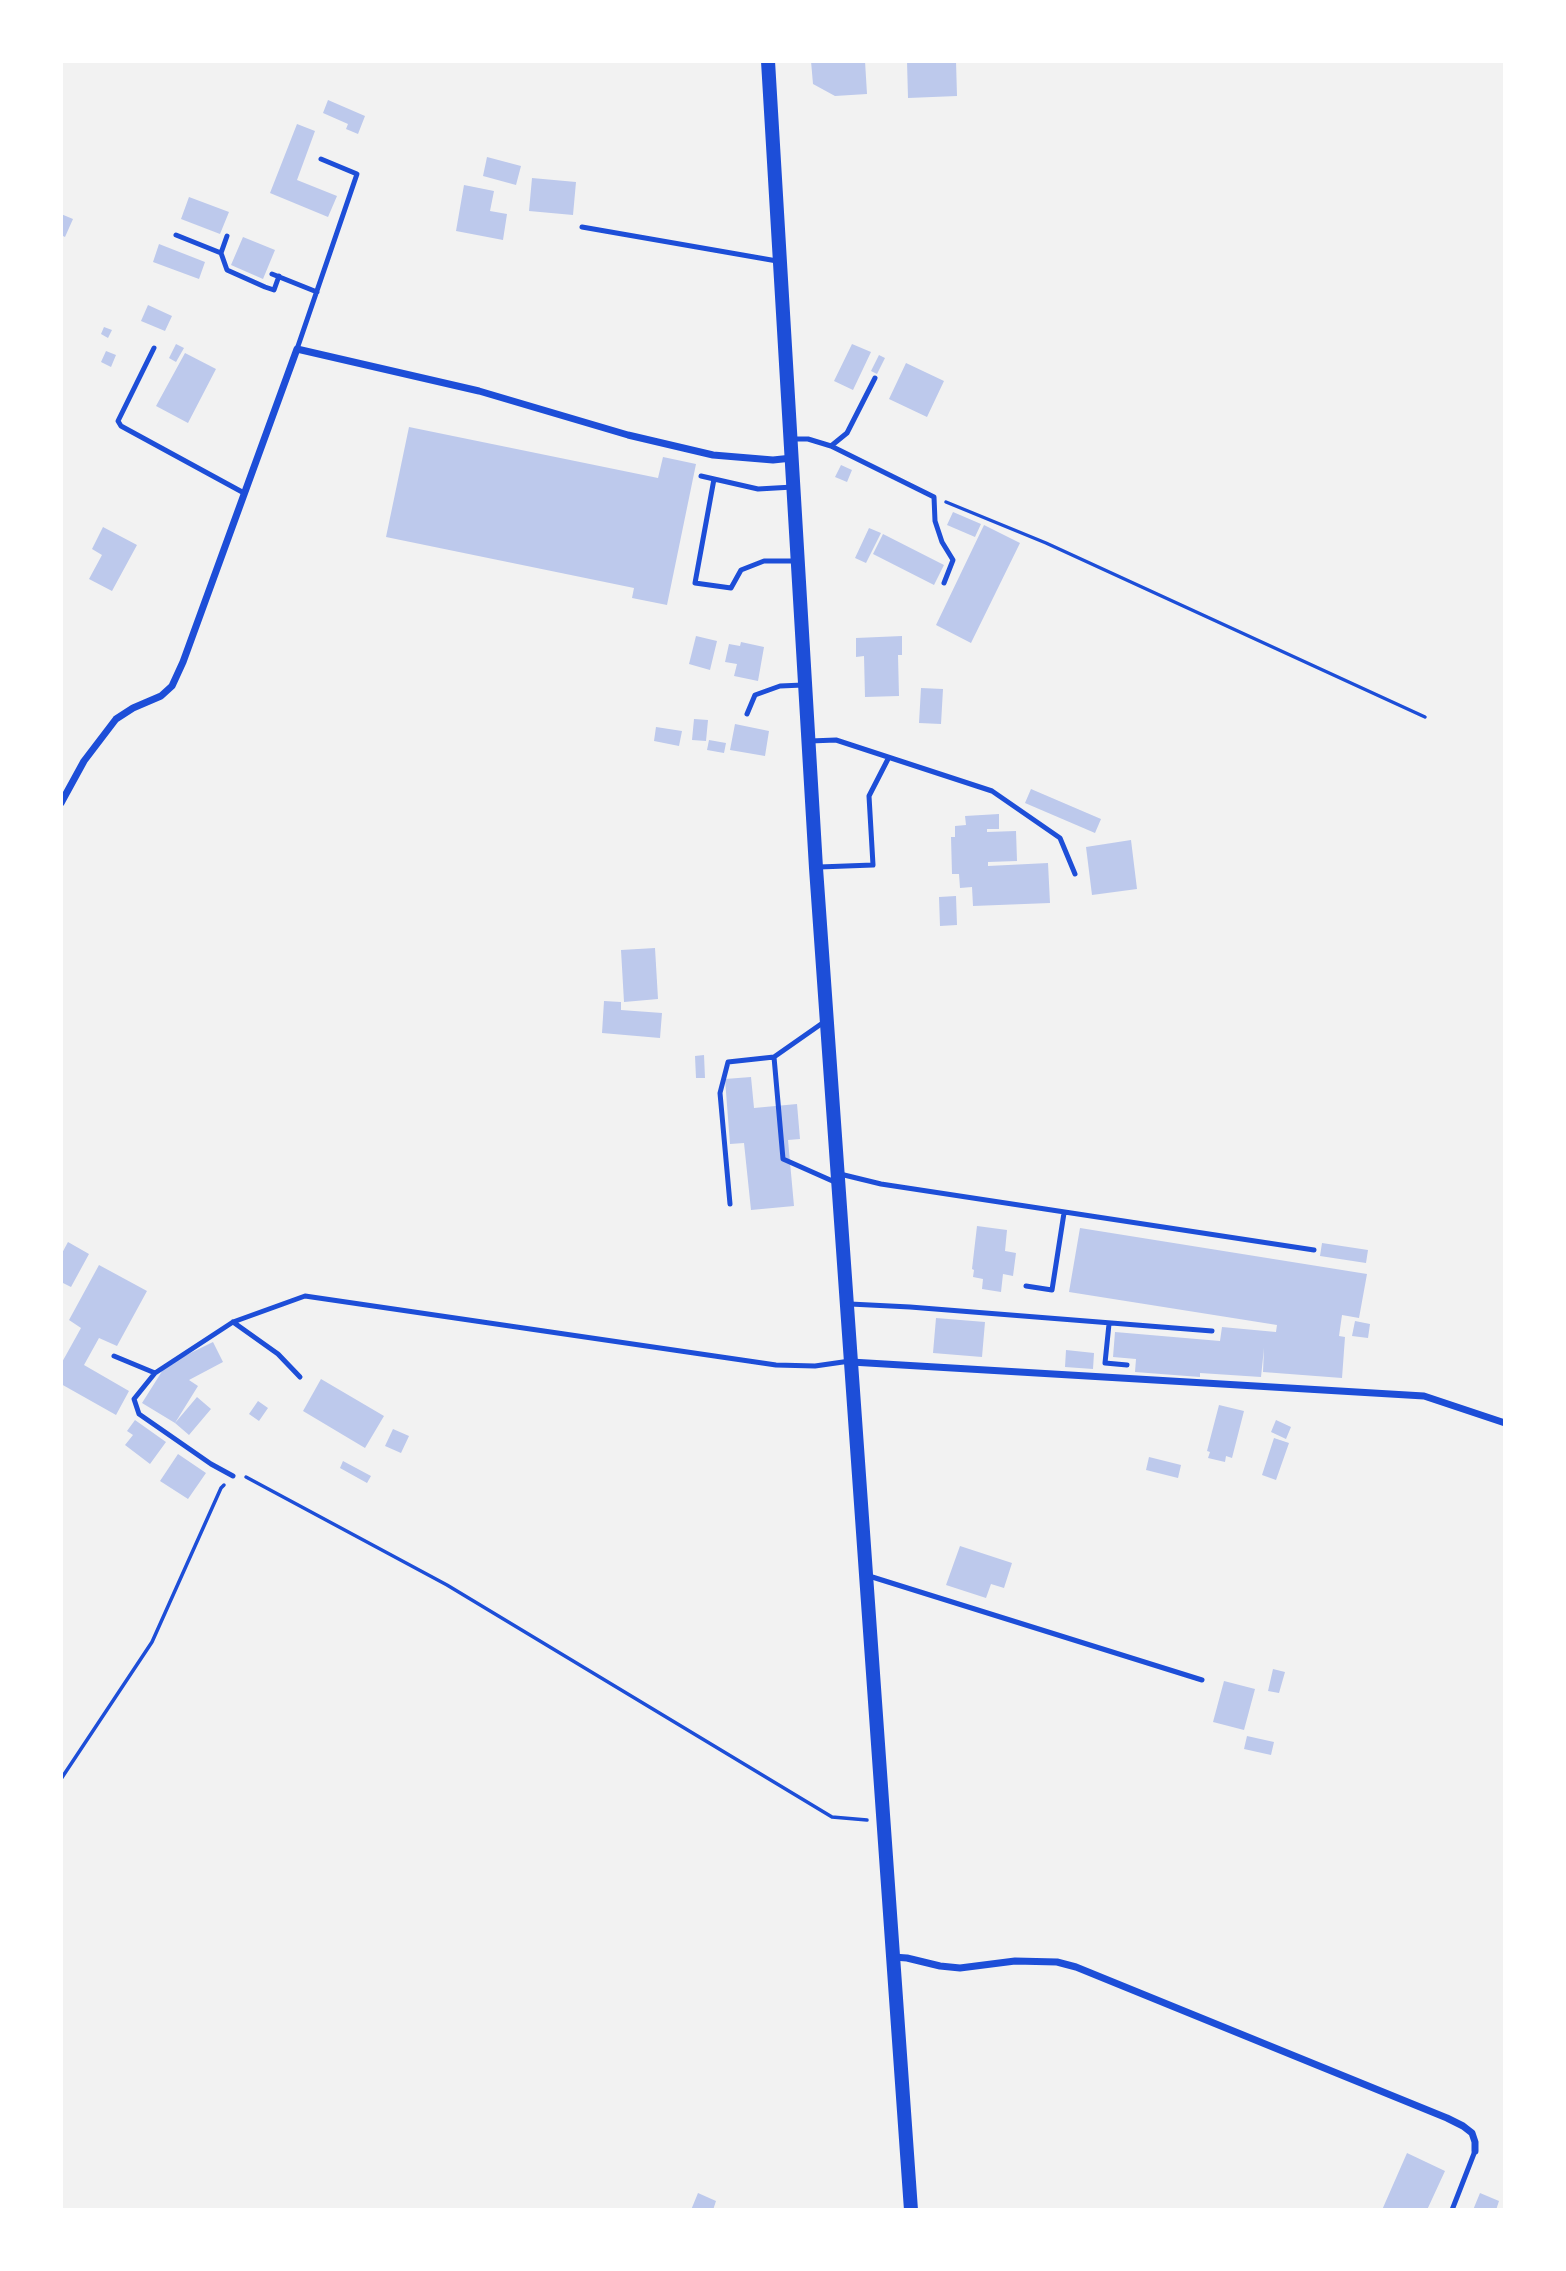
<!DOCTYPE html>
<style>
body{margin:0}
#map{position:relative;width:1566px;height:2271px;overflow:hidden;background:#f2f2f2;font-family:Ubuntu,sans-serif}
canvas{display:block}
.frame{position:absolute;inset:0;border:63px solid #fff;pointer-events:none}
</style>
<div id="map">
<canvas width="1566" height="2271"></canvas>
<div class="frame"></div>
</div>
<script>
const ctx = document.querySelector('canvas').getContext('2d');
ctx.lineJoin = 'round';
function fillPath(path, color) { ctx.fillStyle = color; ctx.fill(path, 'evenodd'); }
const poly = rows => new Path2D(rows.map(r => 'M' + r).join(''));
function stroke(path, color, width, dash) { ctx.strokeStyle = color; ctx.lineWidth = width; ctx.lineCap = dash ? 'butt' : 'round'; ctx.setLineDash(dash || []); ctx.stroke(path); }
fillPath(poly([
 [811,61,865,61,867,94,835,96,813,84],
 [907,61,956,61,957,96,908,98],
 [328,100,365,116,358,134,346,129,348,124,323,113],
 [297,124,315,131,297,180,337,196,328,217,270,193],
 [487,157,521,166,516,185,483,176],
 [532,178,576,182,573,215,529,211],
 [464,185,494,191,490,211,507,214,503,240,456,231],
 [189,197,229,212,220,234,181,219],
 [61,214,73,219,65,237,61,235],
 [243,237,275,250,263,279,231,265],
 [159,244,205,262,199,279,153,262],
 [148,305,172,316,165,331,141,321],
 [104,327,112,330,108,338,101,334],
 [176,344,184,348,176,362,169,358],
 [852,344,871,352,853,390,834,381],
 [106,351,116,355,111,367,101,362],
 [185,353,216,369,188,423,156,406],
 [879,355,885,358,877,374,871,371],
 [906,363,944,381,927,417,889,399],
 [409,427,658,478,663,457,696,464,667,605,632,598,634,588,386,537],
 [841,465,852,470,847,482,835,477],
 [953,512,981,524,975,537,947,525],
 [984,525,1020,543,971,643,936,625],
 [103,527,137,545,112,591,89,579,102,555,92,549],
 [869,528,881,533,866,563,855,558],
 [883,534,944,565,934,585,873,554],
 [696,636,717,641,710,670,689,664],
 [902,636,902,655,898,655,899,696,865,697,864,656,856,657,856,638],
 [741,642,764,647,758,681,734,676,737,664,725,662,729,644,740,646],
 [921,688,943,689,941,724,919,723],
 [694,719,708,720,706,741,692,740],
 [735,724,769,731,765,756,730,750],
 [656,727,682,731,679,746,654,741],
 [709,740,726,743,724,753,707,750],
 [1031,789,1101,819,1095,833,1025,803],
 [999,814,999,829,987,829,987,832,1016,831,1017,861,988,862,988,866,1048,863,1050,903,973,906,972,887,960,888,959,874,952,874,951,837,955,837,955,826,966,825,965,816],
 [1131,840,1137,889,1092,895,1086,847],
 [956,896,957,925,940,926,939,897],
 [655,948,658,999,624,1002,621,950],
 [604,1001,621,1002,621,1010,662,1013,660,1038,602,1033],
 [704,1055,705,1078,696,1078,695,1056],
 [751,1077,754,1108,797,1104,800,1139,788,1140,794,1206,751,1210,744,1143,730,1144,725,1079],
 [977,1226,1007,1230,1005,1251,1016,1253,1013,1276,1003,1274,1001,1292,982,1289,983,1279,973,1277,974,1270,972,1269],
 [1080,1228,1367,1274,1359,1318,1342,1315,1339,1336,1345,1337,1342,1378,1263,1372,1264,1348,1261,1377,1200,1373,1200,1377,1135,1372,1136,1359,1113,1357,1115,1332,1220,1341,1222,1327,1276,1332,1277,1325,1069,1292],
 [68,1242,89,1254,71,1287,61,1282,61,1255],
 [1322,1243,1368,1250,1366,1263,1320,1256],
 [99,1265,147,1291,117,1346,99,1338,84,1365,129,1391,116,1415,61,1384,61,1364,81,1328,69,1320],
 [936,1318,985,1322,982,1357,933,1353],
 [1355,1321,1370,1324,1368,1338,1352,1336],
 [213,1342,223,1362,189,1380,198,1386,175,1423,197,1397,211,1409,189,1435,175,1423,142,1403,166,1365],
 [1066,1350,1094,1353,1093,1369,1065,1367],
 [321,1379,384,1416,365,1448,303,1411],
 [258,1401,268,1408,259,1421,249,1414],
 [1219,1405,1244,1411,1232,1458,1226,1456,1225,1462,1208,1458,1210,1452,1207,1451],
 [135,1420,166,1442,150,1464,125,1445,133,1435,127,1431],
 [1276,1420,1291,1427,1286,1439,1271,1432],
 [393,1429,409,1436,401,1453,385,1446],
 [1274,1438,1289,1443,1276,1480,1262,1475],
 [178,1454,206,1473,188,1499,160,1481],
 [1149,1457,1181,1465,1178,1478,1146,1470],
 [343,1461,371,1476,367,1483,340,1468],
 [960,1546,1012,1563,1004,1588,991,1584,986,1598,946,1585],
 [1273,1669,1285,1672,1279,1693,1268,1691],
 [1224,1681,1255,1689,1244,1730,1213,1722],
 [1247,1736,1274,1742,1271,1755,1244,1749],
 [1407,2153,1445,2171,1427,2210,1382,2210],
 [698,2193,716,2201,713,2210,691,2210],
 [1480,2193,1499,2201,1496,2210,1473,2210]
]), '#bdc9ec');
stroke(poly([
 [946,502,1046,543,1425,717],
 [246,1477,447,1585,832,1817,867,1820],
 [61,1779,152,1642,221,1488,224,1485]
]), '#1d4ed8', 3.5);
stroke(poly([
 [582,227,777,261],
 [176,235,221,253,227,270,265,287,274,290,279,276],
 [221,253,227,236],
 [272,274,317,292],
 [154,348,118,421,121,426,244,493],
 [297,349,357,174,321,159],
 [790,439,808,439,831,446,934,497,935,521,942,542,953,560,944,583],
 [831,446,847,433,875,378],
 [701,476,758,489,793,487],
 [714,479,695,583,731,588,741,570,764,561,797,561],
 [747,714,755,695,780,686,803,685],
 [810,741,836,740,992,791,1060,838,1075,874],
 [819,867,873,865,869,796,888,759],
 [824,1022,774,1057,783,1159,837,1183],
 [840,1174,881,1184,1314,1250],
 [730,1204,720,1093,728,1062,774,1057],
 [1026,1286,1052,1290,1064,1213],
 [850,1304,910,1307,1212,1331],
 [233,1322,278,1354,300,1377],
 [1109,1324,1105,1363,1127,1365],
 [114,1356,155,1373,233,1322,305,1296,776,1365,815,1366,850,1361],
 [155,1373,134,1399,139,1414,211,1464,233,1476],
 [869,1576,1202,1680],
 [1452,2210,1475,2151]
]), '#1d4ed8', 5);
stroke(poly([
 [61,803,84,761,116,719,133,708,161,696,172,686,183,662,297,349,479,391,628,435,713,455,773,460,792,458],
 [851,1362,1424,1396,1505,1423],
 [893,1957,907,1958,940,1966,960,1968,1015,1961,1057,1962,1076,1967,1447,2118,1463,2126,1472,2133,1475,2142,1475,2151]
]), '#1d4ed8', 7);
stroke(poly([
 [768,61,816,868,911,2210]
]), '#1d4ed8', 14);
</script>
